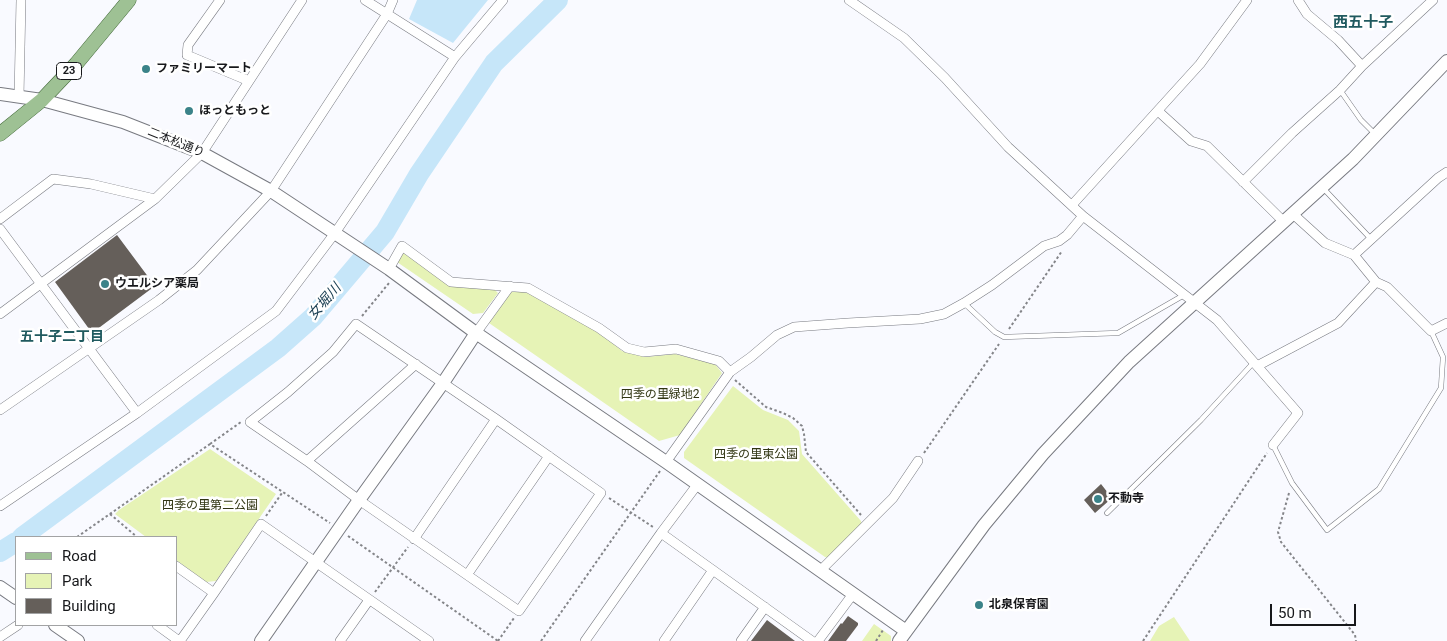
<!DOCTYPE html>
<meta charset="utf-8">
<style>
body{margin:0}
#map{position:relative;width:1447px;height:641px;overflow:hidden;background:#f9faff;font-family:Roboto,sans-serif}
canvas{display:block}
.legend{position:absolute;left:15px;top:536px;width:162px;height:90px;box-sizing:border-box;background:#fff;border:1px solid #a2a3a4;margin:0;padding:6px 9px;list-style:none;font-size:15px;color:#17181b}
.legend li{display:flex;align-items:center;gap:10px;height:25px}
.legend b{width:25px;border:1px solid #a2a3a4}
.scale{position:absolute;left:1270px;top:604px;width:86px;height:22px;box-sizing:border-box;border:2px solid #17181b;border-top:0;padding-left:6px;font-size:15px;line-height:18px;white-space:nowrap;color:#17181b;-webkit-text-stroke:4px #fff;paint-order:stroke}
</style>
<div id="map">
<canvas width="1447" height="641"></canvas>
<ul class="legend">
<li><b style="height:6px;background:#9ec194"></b>Road</li>
<li><b style="height:14px;background:#e6f3b6"></b>Park</li>
<li><b style="height:14px;background:#655f5a"></b>Building</li>
</ul>
<div class="scale">50 m</div>
</div>
<script>
const ctx = document.querySelector('canvas').getContext('2d');
ctx.lineJoin = 'round';
function fillPath(path, color) { ctx.fillStyle = color; ctx.fill(path, 'evenodd'); }
const poly = rows => new Path2D(rows.map(r => 'M' + r).join(''));
function stroke(path, color, width, dash) { ctx.strokeStyle = color; ctx.lineWidth = width; ctx.lineCap = dash ? 'butt' : 'round'; ctx.setLineDash(dash || []); ctx.stroke(path); }
function drawText(font, color, halo, rows, align = 'center') {
  ctx.font = font + ' Roboto,"Noto Sans JP",sans-serif'; ctx.lineWidth = 5; ctx.setLineDash([]); ctx.textBaseline = 'middle'; ctx.strokeStyle = halo; ctx.fillStyle = color; for (const [text, x, y, turn = 0] of rows) {
    ctx.save(); ctx.translate(x, y); ctx.rotate((+turn || 0) * Math.PI / 180); ctx.textAlign = isNaN(turn) ? turn : align; if (halo) ctx.strokeText(text, 0, 0); ctx.fillText(text, 0, 0); ctx.restore();
  }
}
fillPath(poly([
 [402,252,452,286,492,287,498,293,483,313,473,314,397,262],
 [512,291,525,291,602,334,622,351,647,357,675,354,715,364,722,373,680,435,659,441,489,323],
 [733,386,763,410,788,420,799,431,802,454,861,521,862,526,829,558,825,557,684,458,684,452],
 [210,449,276,494,216,581,206,582,176,560,176,537,146,537,115,514,119,510],
 [1174,617,1190,641,1150,641,1159,626],
 [874,624,891,636,891,641,862,641]
]), '#e6f3b6');
fillPath(poly([
 [417,0,488,0,453,43,409,19]
]), '#c6e6f9');
stroke(poly([
 [22,537,278,348,313,317,385,232,419,174,494,63,558,0],
 [0,552,16,542]
]), '#c6e6f9', 20);
fillPath(poly([
 [117,235,155,286,92,333,55,282],
 [1101,484,1112,498,1095,513,1084,500],
 [848,616,858,623,858,625,846,641,828,641,841,623,842,624],
 [767,620,795,641,751,641]
]), '#655f5a');
const lane = poly([
 [1340,90,1361,120,1375,134],
 [1323,188,1371,239],
 [964,303,995,332,1004,337,1118,333,1184,295],
 [1273,445,1292,483,1327,530,1379,489,1441,388,1443,357,1431,331],
 [1107,513,1201,420,1254,362]
]);
const street = poly([
 [220,0,188,45,187,55,249,81],
 [365,0,455,57],
 [849,0,904,38,945,78,1008,147,1083,216,1217,320,1298,413,1273,445],
 [1298,0,1307,14,1338,40,1362,66],
 [19,97,21,0],
 [1158,111,1191,141,1207,146,1284,222],
 [1243,182,1292,133,1340,90,1362,66,1433,0],
 [1072,205,1200,64,1247,0],
 [1293,214,1325,243,1354,255],
 [0,219,53,179,91,184,155,199],
 [0,229,137,413],
 [389,269,402,246,451,282,528,288,599,328,627,348,644,352,676,349,719,361,730,372],
 [1376,282,1387,287,1431,331,1447,323],
 [0,314,155,199,202,153,302,0],
 [356,324,496,419,601,493,519,611,359,500,307,461,250,422,288,392,333,352,356,324],
 [476,333,510,286],
 [1257,366,1338,323,1376,282,1354,255,1438,178,1447,172],
 [0,410,159,300,197,270,271,191,387,14,393,0],
 [307,461,416,364],
 [666,462,730,372,751,357,777,335,794,327,848,323,920,319,944,314,964,303,992,285,1044,246,1059,241,1067,235,1083,216],
 [0,506,137,413,276,311,335,233,455,57,503,0],
 [661,533,812,641],
 [414,539,496,419],
 [176,566,214,593],
 [821,570,893,498,918,461],
 [467,575,549,456],
 [157,625,179,641],
 [0,637,18,625],
 [180,641,214,593,261,524,429,641],
 [340,641,369,600],
 [585,641,661,533,697,485],
 [664,641,713,570],
 [741,641,765,607],
 [818,641,853,594]
]);
const secondary = poly([
 [0,94,42,100,123,122,202,153,271,191,389,269,476,333,666,462,906,631],
 [0,587,16,598],
 [55,625,78,641],
 [261,641,359,500,443,383,476,333],
 [899,641,984,525,1043,454,1129,362,1353,159,1447,61]
]);
const primary = poly([
 [0,134,42,100,76,64,129,0]
]);
stroke(lane, '#787a81', 5.5);
stroke(street, '#787a81', 10);
stroke(secondary, '#787a81', 14);
stroke(primary, '#456b3c', 15);
stroke(poly([
 [362,316,389,283],
 [1009,329,1062,251],
 [735,380,766,407,783,413,793,418,802,426,804,434,806,452,861,515],
 [210,444,241,422],
 [924,453,999,344],
 [1289,493,1278,532,1281,542,1355,635,1356,641],
 [609,498,653,527],
 [110,514,137,537],
 [266,516,282,493],
 [348,536,498,641],
 [77,537,210,444,330,523],
 [375,592,408,547],
 [498,641,514,618],
 [541,641,660,471],
 [876,641,883,630],
 [1143,641,1267,453]
]), '#848589', 2, [2.5, 2.5]);
stroke(lane, '#fff', 4.5);
stroke(street, '#fff', 9);
stroke(secondary, '#fff', 12);
stroke(primary, '#9ec194', 14);
for (const [x, y, r, color] of [
 [146,69,5,"#3b8389"],
 [189,111,5,"#3b8389"],
 [105,284,5,"#3b8389"],
 [1098,499,5,"#3b8389"],
 [979,605,5,"#3b8389"]
]) { const dot = new Path2D(); dot.arc(x, y, r, 0, 2 * Math.PI); ctx.fillStyle = color; ctx.fill(dot); stroke(dot, '#fff', 2); }
for (const [x, y, w] of [
 [69,71,25]
]) { const box = new Path2D(); box.roundRect(x - w / 2, y - 8.5, w, 17, 4); ctx.fillStyle = '#fff'; ctx.fill(box); stroke(box, '#17181b', 1); }
drawText('bold 11px', '#17181b', null, [
 ["23",69,71]
]);
drawText('bold 12px', '#17181b', '#fff', [
 ["ファミリーマート",156,69],
 ["ほっともっと",199,111],
 ["ウエルシア薬局",115,284],
 ["不動寺",1108,499],
 ["北泉保育園",989,605]
], 'left');
drawText('12px', '#17181b', '#fff', [
 ["二本松通り",176,143,22]
]);
drawText('12px', '#313613', '#fff', [
 ["四季の里緑地2",660,395],
 ["四季の里東公園",756,455],
 ["四季の里第二公園",210,506]
]);
drawText('italic 14px', '#183d51', '#fff', [
 ["女堀川",325,302,-49]
]);
drawText('bold 14px', '#205a5f', '#fff', [
 ["五十子二丁目",62,337]
]);
drawText('bold 15px', '#205a5f', '#fff', [
 ["西五十子",1363,23]
]);
</script>
